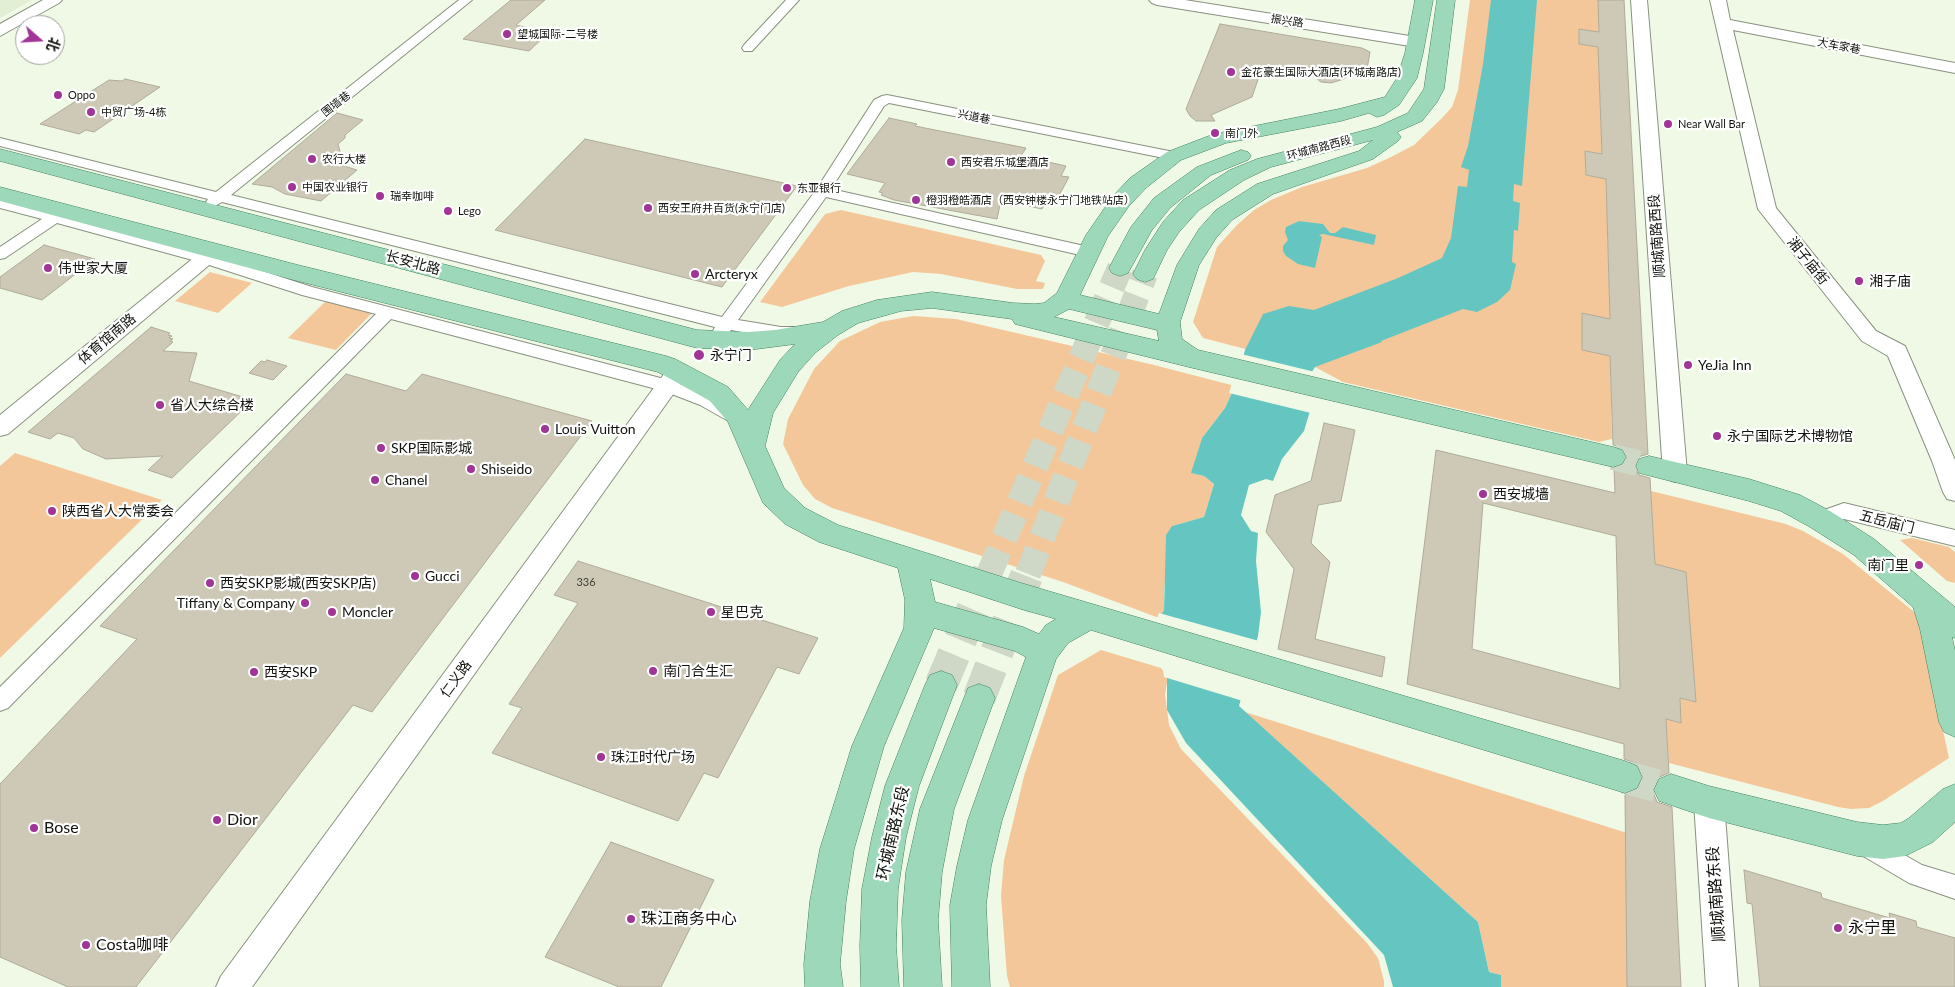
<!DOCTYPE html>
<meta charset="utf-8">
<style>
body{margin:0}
#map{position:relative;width:1955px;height:987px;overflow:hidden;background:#f0f9e6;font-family:Lato,"Noto Sans SC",sans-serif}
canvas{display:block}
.north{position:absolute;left:15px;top:15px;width:50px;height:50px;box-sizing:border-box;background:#fff;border:1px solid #a0a19f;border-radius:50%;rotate:109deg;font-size:14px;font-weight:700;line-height:20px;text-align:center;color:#11140e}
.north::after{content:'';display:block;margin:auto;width:18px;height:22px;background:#a03596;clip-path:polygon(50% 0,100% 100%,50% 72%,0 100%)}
</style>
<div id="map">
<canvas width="1955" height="987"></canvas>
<div class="north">北</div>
</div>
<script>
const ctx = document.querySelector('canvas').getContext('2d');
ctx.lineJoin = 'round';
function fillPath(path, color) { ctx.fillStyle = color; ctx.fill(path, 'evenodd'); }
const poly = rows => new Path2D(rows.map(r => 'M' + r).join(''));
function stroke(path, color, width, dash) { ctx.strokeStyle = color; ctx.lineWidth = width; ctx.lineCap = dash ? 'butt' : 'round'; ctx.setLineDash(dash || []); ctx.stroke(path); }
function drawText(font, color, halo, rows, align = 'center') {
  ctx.font = font + ' Lato,"Noto Sans SC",sans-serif'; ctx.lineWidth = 4.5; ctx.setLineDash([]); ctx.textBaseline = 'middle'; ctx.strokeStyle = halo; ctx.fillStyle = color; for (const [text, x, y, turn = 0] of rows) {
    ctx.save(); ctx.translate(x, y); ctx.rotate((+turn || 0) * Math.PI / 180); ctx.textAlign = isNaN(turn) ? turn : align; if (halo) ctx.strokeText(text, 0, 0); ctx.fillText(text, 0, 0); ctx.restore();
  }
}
fillPath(poly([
 [0,0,32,0,0,18]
]), '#e3efd5');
fillPath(poly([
 [1470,0,1598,0,1599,32,1579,29,1579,44,1598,47,1602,154,1586,151,1586,175,1606,179,1610,319,1582,313,1582,349,1610,355,1612,439,1599,442,1343,382,1315,367,1203,338,1193,322,1217,247,1237,225,1254,210,1271,200,1302,187,1367,168,1391,157,1414,145,1442,118,1452,107,1458,90],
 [841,210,1041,255,1045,261,1036,281,1045,283,1043,289,1017,289,941,274,913,272,849,286,782,307,760,302,825,214],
 [210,272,252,283,218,313,175,301],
 [327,300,374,311,336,350,288,338],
 [913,316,956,319,1154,365,1235,386,1225,408,1202,438,1192,473,1204,476,1214,484,1204,517,1172,526,1164,590,1164,610,1159,618,1063,582,832,508,815,499,803,485,783,444,788,419,814,369,840,341,880,322],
 [15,453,162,500,0,658,0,466],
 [1651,491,1786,524,1803,531,1843,554,1918,615,1949,758,1883,801,1869,808,1851,809,1838,807,1669,763,1666,719,1681,723,1680,698,1696,702,1686,573,1655,564],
 [1912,538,1949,547,1955,552,1955,583,1947,581,1900,540],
 [1101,650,1161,668,1168,677,1165,694,1169,725,1181,749,1367,943,1378,958,1384,981,1384,987,1010,987,1007,976,1001,896,1004,860,1024,776,1058,675],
 [1245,712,1627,833,1627,987,1501,987,1501,975,1489,972,1478,922]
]), '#f4c79b');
fillPath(poly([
 [1491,0,1537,0,1522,186,1514,184,1513,201,1520,203,1518,231,1514,230,1512,262,1516,264,1510,290,1497,302,1477,312,1463,309,1381,341,1382,342,1315,367,1310,375,1310,411,1304,431,1282,459,1273,481,1266,479,1249,485,1241,515,1251,531,1258,533,1256,561,1261,612,1258,636,1239,706,1478,922,1489,972,1501,975,1501,987,1393,987,1384,955,1186,743,1167,710,1167,677,1159,618,1164,610,1166,535,1172,526,1204,517,1214,484,1204,476,1191,473,1202,438,1225,408,1235,386,1245,350,1263,314,1289,306,1314,310,1398,278,1442,258,1451,238,1458,186,1467,187,1469,170,1461,167,1468,146,1483,64],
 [1299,221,1323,224,1330,233,1335,233,1343,227,1376,235,1374,245,1323,234,1319,235,1322,237,1315,268,1298,264,1286,256,1283,251,1283,246,1288,240,1285,232,1286,227]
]), '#65c6c1');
fillPath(poly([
 [1241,354,1315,372,1312,376,1311,413,1229,393],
 [1159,613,1259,641,1243,701,1164,677,1157,618]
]), '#f0f9e6');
const building = poly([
 [511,0,545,0,516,25,548,33,529,51,463,39,511,0],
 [1598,0,1624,0,1648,454,1638,457,1634,467,1639,475,1650,478,1655,564,1686,572,1696,702,1680,698,1681,723,1666,719,1669,773,1657,778,1652,789,1657,802,1672,807,1681,987,1627,987,1625,795,1639,789,1644,776,1638,764,1624,759,1624,744,1407,684,1436,450,1615,493,1614,469,1623,466,1628,458,1624,449,1613,445,1610,356,1582,350,1582,313,1610,319,1606,179,1586,175,1585,151,1602,154,1598,47,1579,44,1579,29,1599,32,1598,0],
 [1483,503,1616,536,1620,689,1472,649,1483,503],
 [1220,24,1362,48,1370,52,1367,69,1352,72,1344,79,1331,83,1321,82,1313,76,1295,71,1272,68,1262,68,1252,97,1211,115,1215,121,1196,121,1190,116,1186,109,1220,24],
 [125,79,160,87,94,132,86,130,79,134,40,124,109,80,122,81,125,79],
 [337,113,363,120,345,135,345,138,338,144,344,166,357,170,321,201,285,194,272,187,252,184,337,113],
 [889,118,917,124,915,126,1026,148,1021,156,1066,166,1061,176,1069,177,1056,201,1048,200,1042,209,1001,200,997,219,894,200,881,195,883,193,879,192,885,183,847,174,889,118],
 [585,139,797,186,722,287,495,230,585,139],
 [44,245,95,259,42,300,0,288,0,277,44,245],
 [151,327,170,333,168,335,172,336,169,338,173,339,170,341,173,342,163,351,197,353,189,381,253,400,172,478,148,470,163,456,106,459,83,449,74,438,58,433,50,439,28,432,151,327],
 [267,360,287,366,273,380,249,373,261,361,265,362,267,360],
 [346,374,406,391,422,374,592,421,372,712,353,705,136,987,68,987,0,957,0,784,137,639,100,626,346,374],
 [1324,423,1355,430,1341,501,1318,505,1311,543,1330,562,1315,639,1385,657,1382,677,1278,649,1294,569,1266,532,1275,495,1311,481,1324,423],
 [578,561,818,638,799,674,777,667,718,778,704,773,678,821,492,753,522,708,509,704,578,603,554,595,578,561],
 [611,842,714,880,661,987,619,987,545,957,611,842],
 [1744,870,1821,893,1822,898,1890,918,1889,913,1916,921,1917,927,1955,938,1955,987,1760,987,1752,904,1747,903,1744,870]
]);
fillPath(building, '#cdc9b6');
stroke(building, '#afab99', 1);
stroke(poly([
 [1613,457,1649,466],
 [989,574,1120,268],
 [1028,574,1145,274]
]), '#cfd7c6', 26, [26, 13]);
stroke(poly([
 [941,685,989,572],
 [979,698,1028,572],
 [1625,777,1671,790]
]), '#cfd7c6', 33, [33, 16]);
const minor = poly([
 [459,0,472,0,231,195,722,317,816,190,874,100,882,96,887,95,1174,152,1179,153,1181,156,1179,159,1174,160,889,103,884,106,831,189,1089,247,1094,248,1097,252,1094,256,1089,257,826,197,738,320,781,327,793,327,799,329,801,333,799,337,793,339,781,339,731,330,727,335,721,337,715,335,713,331,715,327,222,202,213,207,208,205,206,202,208,199,0,146,0,138,216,192,459,0],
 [786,0,799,0,752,51,744,51,742,48,744,45,786,0],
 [0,198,52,212,61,208,66,210,68,213,66,216,210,254,312,287,668,380,712,395,738,411,741,416,738,421,732,423,700,405,664,391,391,319,8,708,0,711,0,687,376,314,302,295,200,262,57,223,5,258,0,259,0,247,42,219,0,208,0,198],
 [1844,503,1955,530,1955,546,1844,519,1820,527,1813,524,1810,519,1813,514,1844,503],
 [1866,833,1922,865,1955,875,1955,899,1909,883,1858,853,1854,845,1858,837,1866,833]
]);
const tertiary = poly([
 [43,0,62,0,59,3,0,36,0,24,43,0],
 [1149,0,1185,0,1416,37,1422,39,1424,42,1422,45,1416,47,1157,5,1152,3,1149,0],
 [1631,0,1647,0,1687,473,1683,479,1675,482,1667,479,1663,473,1631,0],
 [1710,0,1726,0,1730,20,1955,63,1955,73,1733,30,1776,208,1876,331,1905,346,1955,460,1955,501,1947,499,1943,492,1932,461,1888,356,1862,341,1758,209,1710,0],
 [214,245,221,247,224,251,221,255,8,434,0,436,0,415,207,247,214,245],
 [678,363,686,366,689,371,686,376,252,987,216,987,221,976,670,366,678,363],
 [1709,788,1719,792,1724,802,1738,987,1706,987,1694,802,1699,792,1709,788]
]);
const primary = poly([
 [1415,0,1433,0,1423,53,1417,78,1399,105,1384,115,1377,117,1369,113,1341,121,1226,143,1181,160,1146,188,1129,206,1108,236,1080,295,1159,314,1177,265,1199,229,1216,210,1257,184,1359,151,1373,140,1271,167,1244,180,1199,210,1179,232,1167,250,1153,279,1145,282,1137,279,1133,274,1145,250,1163,222,1183,200,1230,170,1257,159,1377,127,1408,113,1424,89,1437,0,1455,0,1444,89,1437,102,1422,121,1397,132,1401,137,1398,141,1373,159,1273,194,1232,220,1216,238,1199,265,1180,322,1182,339,1198,350,1613,447,1622,450,1626,457,1622,464,1613,467,1193,368,1023,326,1015,324,1012,319,932,308,901,311,858,323,838,335,815,353,798,372,773,413,765,446,784,488,805,508,838,525,1021,583,1625,761,1637,766,1642,777,1637,788,1625,793,1091,630,1068,643,1056,659,1002,820,991,866,986,905,990,987,952,987,950,905,957,866,968,820,1026,657,1015,651,934,628,884,746,854,849,846,901,840,964,843,987,805,987,804,964,810,901,820,849,852,746,904,628,905,600,898,568,819,542,785,524,763,503,728,422,710,401,658,372,294,280,0,201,0,187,294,264,666,356,675,359,728,387,748,410,780,360,795,344,749,350,697,348,0,161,0,149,697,330,749,332,775,330,823,322,842,311,877,300,932,292,1013,303,1035,304,1044,303,1057,293,1086,235,1113,196,1130,178,1167,152,1214,134,1339,109,1385,97,1397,78,1405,53,1415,0],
 [1069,309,1157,330,1159,341,1054,317,1069,309],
 [930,579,1021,609,1056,619,1046,625,1039,634,1023,627,935,602,930,579],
 [1241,150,1248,152,1251,156,1248,160,1211,175,1170,208,1152,230,1128,273,1120,276,1112,273,1109,268,1131,227,1154,198,1197,167,1241,150],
 [1649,456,1749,479,1800,495,1830,511,1874,539,1955,607,1955,638,1952,637,1955,651,1955,737,1944,732,1939,722,1920,629,1913,607,1854,555,1810,527,1781,511,1749,501,1639,473,1636,466,1639,459,1649,456],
 [941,671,952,675,957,685,919,786,906,837,898,889,896,946,899,987,861,987,860,946,862,889,872,837,885,786,925,685,930,675,941,671],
 [979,684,990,688,995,698,954,809,942,872,938,920,942,987,904,987,902,920,906,872,920,809,968,688,979,684],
 [1671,774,1709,786,1857,822,1883,825,1901,823,1909,818,1943,789,1955,784,1955,822,1933,842,1905,856,1883,859,1857,856,1709,818,1659,801,1654,790,1659,779,1671,774]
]);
stroke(minor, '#899180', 2);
stroke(tertiary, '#899180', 2);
stroke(primary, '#428260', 1);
fillPath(minor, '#fff');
fillPath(tertiary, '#fff');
fillPath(primary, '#9dd8ba');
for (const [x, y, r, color] of [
 [507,34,5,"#a03596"],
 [1231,72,5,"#a03596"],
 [58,95,5,"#a03596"],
 [91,112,5,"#a03596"],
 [1668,124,5,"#a03596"],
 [1215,133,5,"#a03596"],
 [312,159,5,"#a03596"],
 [951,162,5,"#a03596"],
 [292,187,5,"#a03596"],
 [787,188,5,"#a03596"],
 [380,196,5,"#a03596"],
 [916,200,5,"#a03596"],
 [648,208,5,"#a03596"],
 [448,211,5,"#a03596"],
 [48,268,5,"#a03596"],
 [695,274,5,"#a03596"],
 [1859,281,5,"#a03596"],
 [699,355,6,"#a03596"],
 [1688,365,5,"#a03596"],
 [160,405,5,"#a03596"],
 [545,429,5,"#a03596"],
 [1717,436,5,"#a03596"],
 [381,448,5,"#a03596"],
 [471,469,5,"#a03596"],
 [375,480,5,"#a03596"],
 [1483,494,5,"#a03596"],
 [52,511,5,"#a03596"],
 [1919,565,5,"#a03596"],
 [415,576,5,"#a03596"],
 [210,583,5,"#a03596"],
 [305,603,5,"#a03596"],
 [332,612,5,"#a03596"],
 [711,612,5,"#a03596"],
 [653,671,5,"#a03596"],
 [254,672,5,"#a03596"],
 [601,757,5,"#a03596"],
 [217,820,5,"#a03596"],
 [34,828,5,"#a03596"],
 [631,919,5,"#a03596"],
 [1838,928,5,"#a03596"],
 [86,945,5,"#a03596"]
]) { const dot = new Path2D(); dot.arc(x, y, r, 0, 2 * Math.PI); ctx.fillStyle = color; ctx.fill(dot); stroke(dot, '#fff', 2); }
drawText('11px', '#11140e', '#fff', [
 ["振兴路",1287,21,9],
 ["大车家巷",1839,46,11],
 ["围墙巷",336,104,-38],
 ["兴道巷",974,117,11],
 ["环城南路西段",1319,148,-15]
]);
drawText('11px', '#11140e', '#fff', [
 ["望城国际-二号楼",517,34],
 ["金花豪生国际大酒店(环城南路店)",1241,72],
 ["Oppo",68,95],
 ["中贸广场-4栋",101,112],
 ["Near Wall Bar",1678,124],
 ["南门外",1225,133],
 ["农行大楼",322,159],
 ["西安君乐城堡酒店",961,162],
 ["中国农业银行",302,187],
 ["东亚银行",797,188],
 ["瑞幸咖啡",390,196],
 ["橙羽橙皓酒店（西安钟楼永宁门地铁站店）",926,200],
 ["西安王府井百货(永宁门店)",658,208],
 ["Lego",458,211]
], 'left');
drawText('11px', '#404138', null, [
 ["336",586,582]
]);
drawText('14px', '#11140e', '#fff', [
 ["顺城南路西段",1657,236,-94],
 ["湘子庙街",1808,261,51],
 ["长安北路",413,263,15],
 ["体育馆南路",107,339,-40],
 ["五岳庙门",1887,522,14],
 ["仁义路",456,679,-54]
]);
drawText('14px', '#11140e', '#fff', [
 ["伟世家大厦",58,268],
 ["Arcteryx",705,274],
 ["湘子庙",1869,281],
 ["永宁门",710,355],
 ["YeJia Inn",1698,365],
 ["省人大综合楼",170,405],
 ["Louis Vuitton",555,429],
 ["永宁国际艺术博物馆",1727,436],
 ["SKP国际影城",391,448],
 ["Shiseido",481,469],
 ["Chanel",385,480],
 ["西安城墙",1493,494],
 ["陕西省人大常委会",62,511],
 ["南门里",1909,565,"right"],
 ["Gucci",425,576],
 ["西安SKP影城(西安SKP店)",220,583],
 ["Tiffany & Company",295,603,"right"],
 ["Moncler",342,612],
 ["星巴克",721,612],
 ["南门合生汇",663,671],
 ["西安SKP",264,672],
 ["珠江时代广场",611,757]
], 'left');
drawText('16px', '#11140e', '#fff', [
 ["Dior",227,820],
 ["Bose",44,828],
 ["珠江商务中心",641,919],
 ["永宁里",1848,928],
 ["Costa咖啡",96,945]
], 'left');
drawText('16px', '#11140e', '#fff', [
 ["环城南路东段",893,833,-77],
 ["顺城南路东段",1716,894,-94]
]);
</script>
